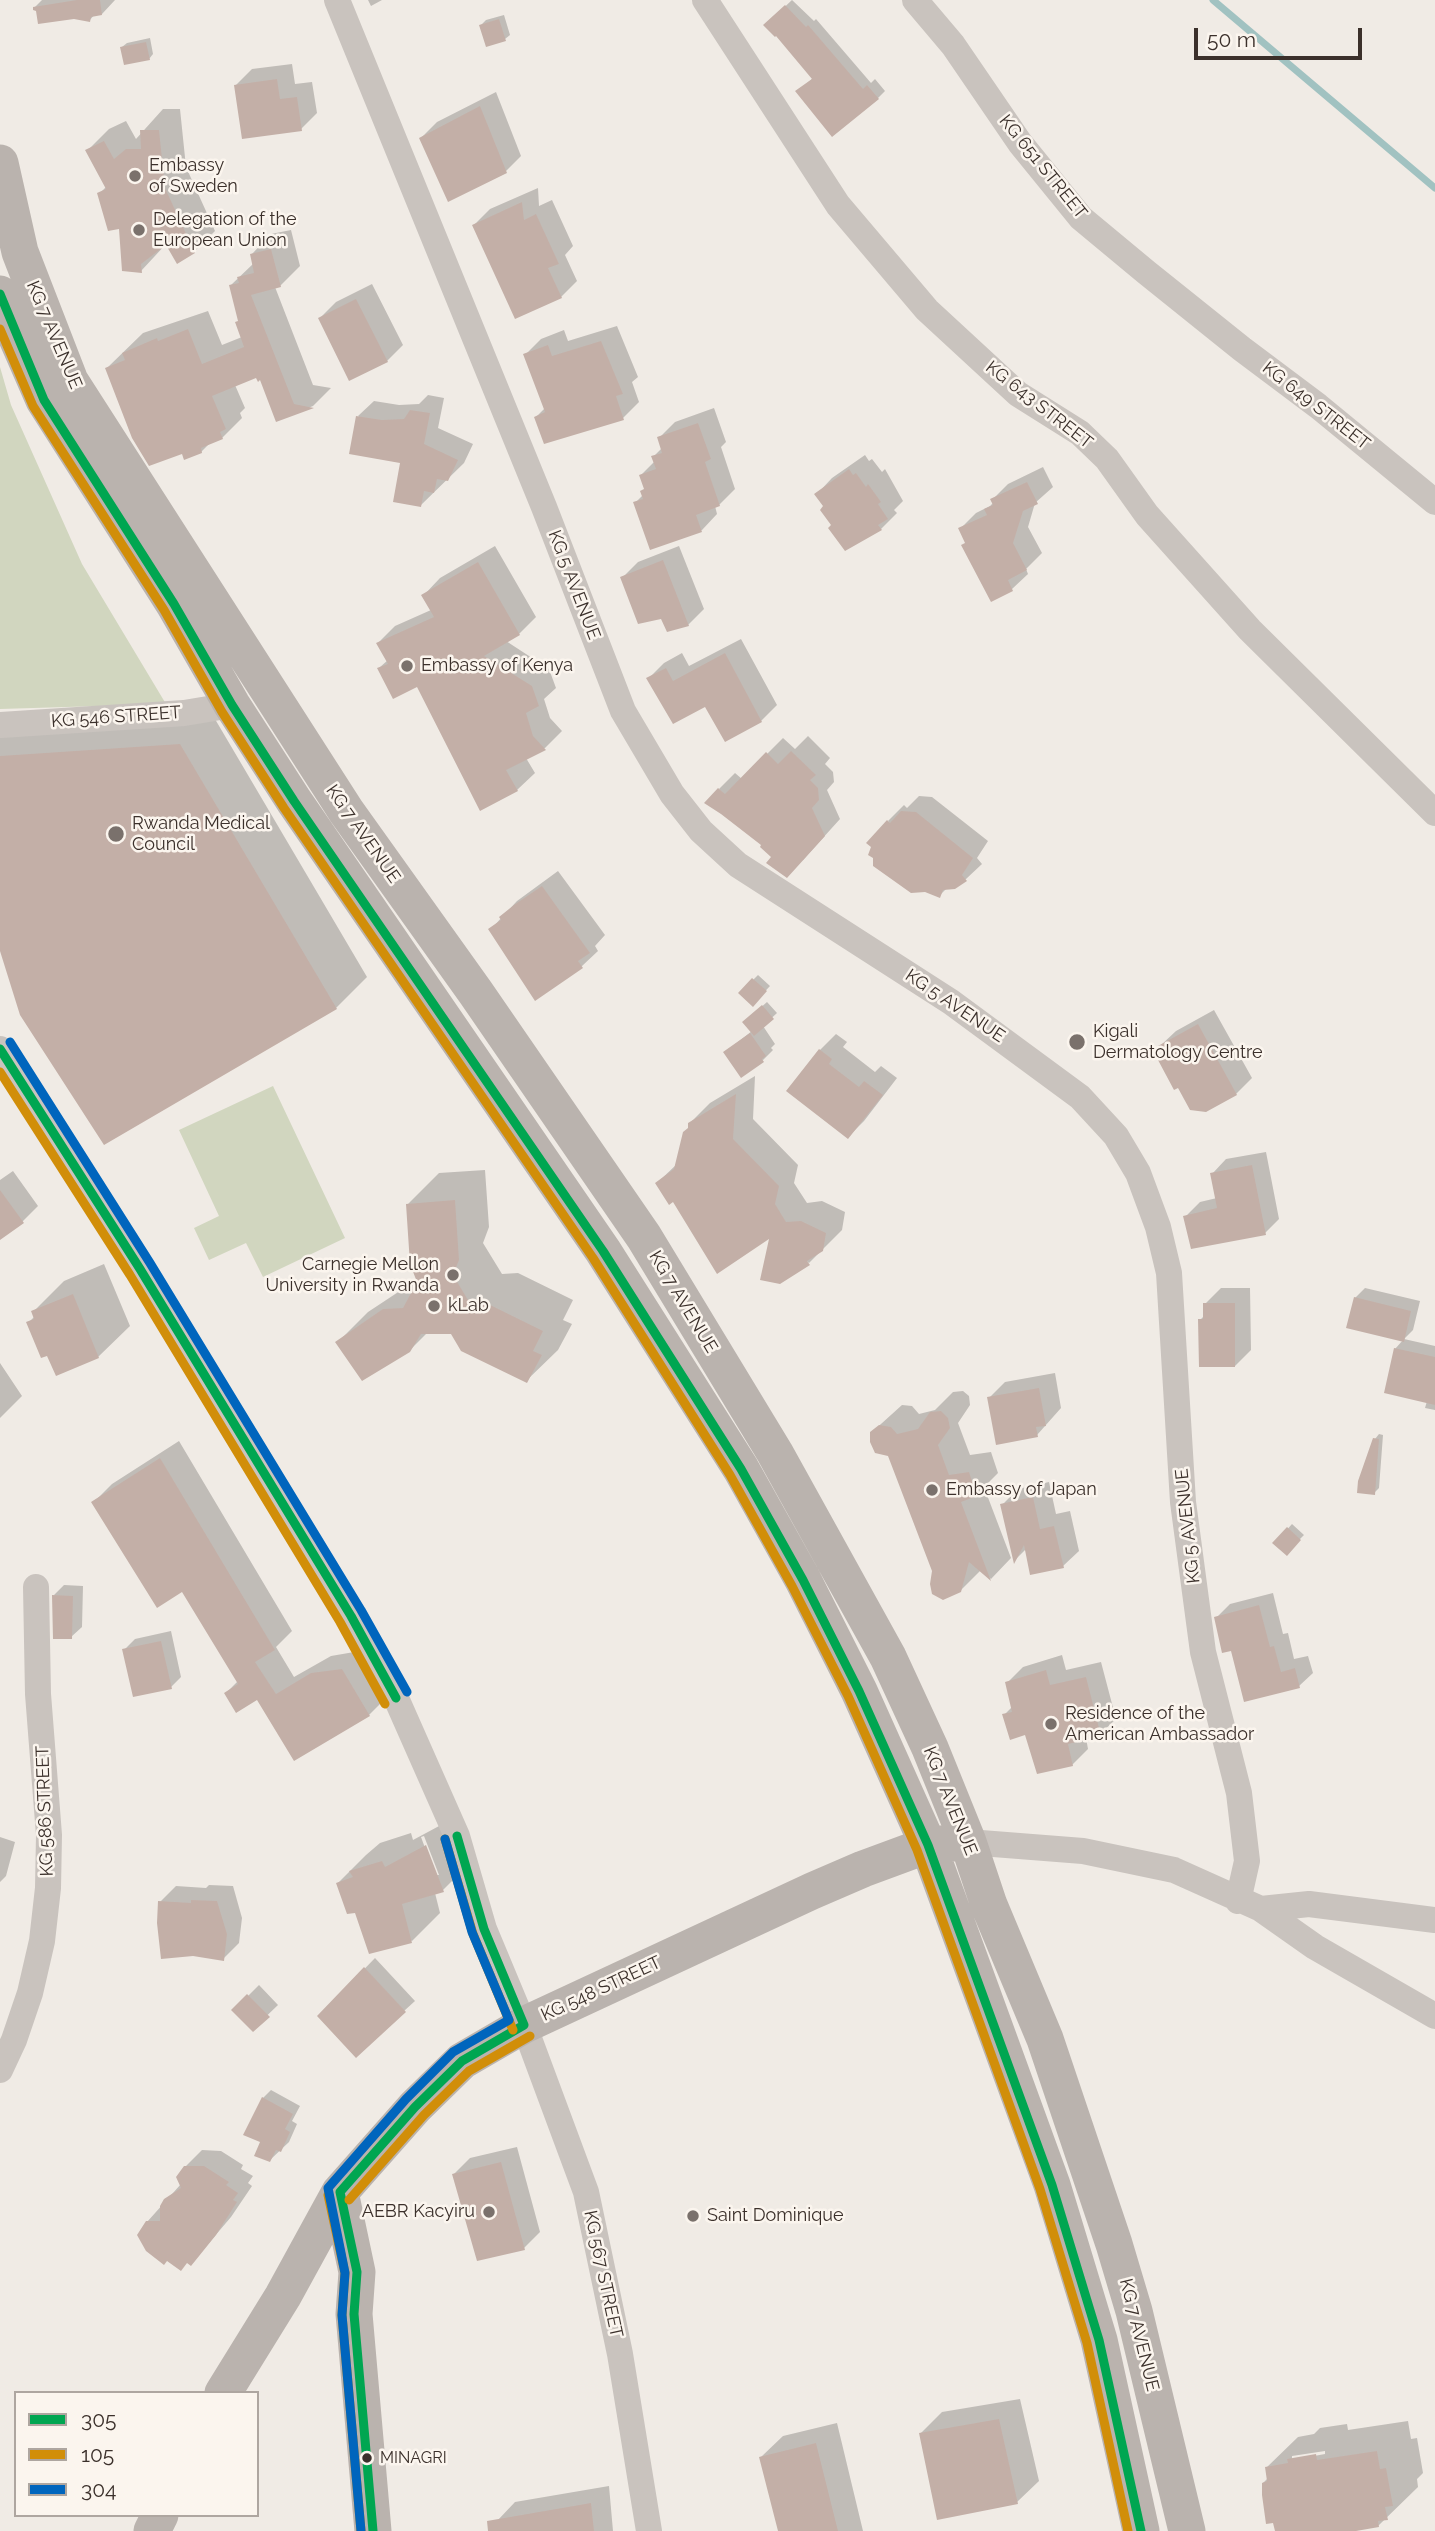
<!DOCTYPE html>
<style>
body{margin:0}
#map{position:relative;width:1435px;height:2531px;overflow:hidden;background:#f0ebe5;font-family:Raleway,sans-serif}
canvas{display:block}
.legend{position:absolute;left:14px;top:2391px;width:245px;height:126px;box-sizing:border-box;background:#fbf5ee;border:2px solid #aea6a0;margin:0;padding:9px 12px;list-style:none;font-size:21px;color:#3b302b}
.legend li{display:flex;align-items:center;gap:14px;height:35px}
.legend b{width:35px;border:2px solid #aea6a0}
.scale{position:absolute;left:1194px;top:28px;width:168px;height:32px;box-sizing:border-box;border:4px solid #3b302b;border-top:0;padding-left:9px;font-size:21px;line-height:24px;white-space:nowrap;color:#3b302b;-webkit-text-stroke:5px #fbf5ee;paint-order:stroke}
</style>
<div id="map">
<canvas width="1435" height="2531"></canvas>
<ul class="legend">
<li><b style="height:9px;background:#00a651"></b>305</li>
<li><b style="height:9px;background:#d18e09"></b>105</li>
<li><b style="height:9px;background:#0065bd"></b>304</li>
</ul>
<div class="scale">50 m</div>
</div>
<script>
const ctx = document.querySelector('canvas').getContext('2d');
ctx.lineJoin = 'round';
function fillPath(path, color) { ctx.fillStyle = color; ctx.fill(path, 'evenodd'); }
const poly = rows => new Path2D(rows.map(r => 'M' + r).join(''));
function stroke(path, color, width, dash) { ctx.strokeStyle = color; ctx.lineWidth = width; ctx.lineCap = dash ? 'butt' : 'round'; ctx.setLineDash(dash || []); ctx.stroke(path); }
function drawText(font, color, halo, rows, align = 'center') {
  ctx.font = font + ' Raleway,sans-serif'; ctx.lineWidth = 5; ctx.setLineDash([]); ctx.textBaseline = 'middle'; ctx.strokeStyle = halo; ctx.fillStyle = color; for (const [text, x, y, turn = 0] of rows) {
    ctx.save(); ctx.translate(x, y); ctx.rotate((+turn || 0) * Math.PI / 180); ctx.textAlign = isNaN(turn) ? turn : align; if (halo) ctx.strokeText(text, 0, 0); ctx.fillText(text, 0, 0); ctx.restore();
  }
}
fillPath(poly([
 [0,367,11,405,82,564,166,704,0,709],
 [273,1086,345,1238,263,1277,246,1243,209,1260,194,1228,219,1216,179,1130]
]), '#d1d6bf');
fillPath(poly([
 [42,0,115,0,102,14,95,14,89,21,34,8],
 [368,0,382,0,371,6],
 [792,0,814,21,816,19,871,83,875,79,885,91,878,98,798,91,813,78,773,18],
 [504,15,510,35,505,39,481,25,486,20],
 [150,38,153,54,149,59,122,47,127,43],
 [292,64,295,84,312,82,317,113,301,129,236,85,252,69],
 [496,92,521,156,506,171,421,138,437,122],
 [163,109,180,109,186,167,215,231,194,252,167,243,141,271,121,227,99,194,107,186,88,150,109,129,126,121,136,139],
 [538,188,539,206,552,200,573,246,565,255,577,281,561,297,474,225,490,209],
 [291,230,300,266,280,286,275,287,313,385,331,388,313,406,277,420,261,377,257,376,235,385,245,408,240,413,242,418,222,438,211,442,201,452,183,452,107,368,143,333,208,311,222,345,242,337,231,285,254,263,252,254,271,234],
 [372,284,403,345,387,361,320,318,336,302],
 [617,326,638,377,632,382,639,402,623,418,536,417,545,408,525,355,541,339,564,330,568,341],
 [428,395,444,398,438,428,473,444,464,463,420,506,402,462,358,416,374,401,399,405,419,404],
 [714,408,726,442,721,447,735,489,719,505,715,506,717,514,702,530,651,548,635,503,643,495,645,488,641,475,655,461,653,457,662,448,659,438,675,422],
 [865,455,869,461,872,459,882,472,885,469,903,501,894,510,897,513,881,529,833,525,817,494,832,478],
 [1043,467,1053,487,1035,503,1028,527,1042,553,1026,569,1028,574,1012,589,992,600,960,529,976,513,990,506,993,503,992,500,1008,484],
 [495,546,536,617,519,634,506,641,549,669,556,688,544,699,550,718,562,731,545,748,526,758,535,773,517,790,418,685,379,668,388,660,378,643,395,626,431,610,423,596,440,578],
 [679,546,704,609,688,625,662,617,622,578,638,562],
 [741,639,777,705,761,721,706,704,648,679,664,663,682,653,689,666],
 [212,714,367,977,336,1008,0,944,0,728],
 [808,736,830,758,825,764,833,772,834,782,827,790,840,819,803,860,774,856,719,789,735,773,742,779,783,738,795,749],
 [919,796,932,797,988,841,977,858,982,864,966,879,954,887,948,887,939,896,888,821,904,805,907,808],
 [558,871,605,935,595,946,598,951,582,966,536,998,491,929,517,901],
 [758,975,770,986,753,1004,740,993],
 [767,1002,777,1013,763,1026,775,1044,771,1048,773,1050,763,1060,725,1052,752,1031,749,1018],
 [1214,1010,1252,1078,1236,1094,1179,1086,1160,1060,1165,1055,1160,1046,1176,1031],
 [836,1034,847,1042,843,1047,875,1072,881,1066,897,1078,864,1121,848,1137,789,1090,820,1050],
 [755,1076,753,1119,798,1165,794,1183,807,1203,822,1201,845,1212,842,1230,809,1263,772,1235,674,1200,657,1183,677,1164,690,1123,710,1103],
 [1266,1152,1279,1219,1265,1233,1185,1217,1200,1202,1217,1198,1212,1174,1226,1159],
 [485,1170,489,1227,483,1243,502,1274,518,1273,573,1300,563,1320,572,1324,558,1350,526,1381,452,1333,428,1332,409,1351,337,1343,368,1312,418,1279,408,1204,439,1173],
 [13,1171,38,1206,22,1222,0,1237,0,1180],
 [104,1264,130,1326,98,1357,48,1354,28,1323,35,1316,33,1312,64,1281],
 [1221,1288,1250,1288,1251,1350,1235,1366,1200,1320,1205,1315,1205,1304],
 [1365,1288,1420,1301,1413,1330,1404,1339,1435,1346,1435,1410,1425,1408,1427,1401,1395,1349,1403,1340,1355,1298],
 [0,1363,22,1396,0,1418],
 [1055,1373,1061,1408,1037,1435,989,1398,1005,1382],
 [963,1391,969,1396,970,1405,958,1423,970,1455,991,1452,998,1473,984,1487,1011,1558,991,1579,981,1570,960,1591,934,1571,890,1455,871,1433,902,1405,912,1406,919,1414,935,1410,953,1392],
 [1379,1434,1383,1435,1379,1488,1374,1493,1375,1439],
 [179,1441,292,1631,276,1647,294,1677,331,1656,360,1651,387,1697,369,1715,226,1693,238,1681,183,1589,93,1503,112,1484],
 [1049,1482,1056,1514,1070,1511,1079,1551,1063,1566,1026,1549,1015,1560,1002,1505,1018,1489],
 [1292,1524,1304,1535,1286,1553,1275,1543],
 [64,1585,83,1586,82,1627,71,1637,54,1595],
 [1273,1593,1283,1634,1288,1633,1294,1659,1308,1656,1313,1673,1299,1686,1233,1649,1216,1618,1230,1604],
 [171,1631,181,1677,171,1687,124,1650,135,1639],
 [1062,1655,1066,1670,1101,1662,1116,1719,1100,1734,1086,1738,1088,1749,1072,1765,1004,1715,1013,1706,1007,1683,1023,1667],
 [454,1818,471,1862,443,1890,435,1893,440,1913,412,1941,356,1911,338,1883,366,1855,380,1843,411,1833,413,1840],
 [424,1836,439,1875,435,1875,421,1837],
 [0,1837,15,1842,6,1876,0,1882],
 [209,1885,233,1886,242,1918,239,1943,223,1959,160,1902,176,1886,206,1888],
 [375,1958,415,2001,404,2011,319,2016],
 [259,1985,278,2005,253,2029,234,2010],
 [271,2090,300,2106,292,2121,297,2124,289,2142,270,2160,262,2142,263,2098],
 [517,2147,540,2232,524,2248,454,2174,470,2158],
 [202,2150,221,2151,243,2165,241,2169,253,2176,248,2183,252,2186,231,2217,191,2264,147,2222,181,2184,185,2167],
 [1020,2399,1039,2481,1017,2502,921,2433,942,2412],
 [1408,2421,1411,2439,1417,2438,1423,2473,1417,2479,1418,2487,1378,2526,1344,2531,1276,2531,1263,2483,1268,2478,1266,2468,1298,2437,1314,2434,1320,2428,1347,2424,1348,2430],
 [1325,2451,1325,2454,1292,2460,1292,2456],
 [837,2423,863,2531,779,2531,761,2457,783,2436],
 [609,2486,613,2531,498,2531,497,2521,515,2502]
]), '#0003');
stroke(poly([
 [1213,0,1435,188]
]), '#a1c2c1', 7);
fillPath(poly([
 [77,0,100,0,102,15,91,17,90,22,74,19,38,24,36,11,33,10,33,7],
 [785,5,806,27,808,25,863,89,867,85,879,99,832,137,795,91,812,79,776,36,775,37,763,25],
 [499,19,506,41,486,47,479,25],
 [146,42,150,60,124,65,120,47],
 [277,79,280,99,297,97,302,131,242,139,234,85],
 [480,106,507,173,448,202,419,138],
 [140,130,159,130,165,188,195,253,177,264,166,245,141,264,142,273,122,271,119,229,108,231,97,193,106,189,85,150,104,141,114,159,126,149,141,149],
 [522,202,524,220,536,214,559,264,548,268,562,298,515,319,472,225],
 [271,249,281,287,251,295,294,404,314,408,276,422,260,380,258,382,256,378,212,396,226,429,220,432,223,439,201,448,202,453,184,460,182,454,149,466,132,438,105,368,125,360,122,353,157,338,158,341,188,329,202,364,244,347,235,322,238,321,229,285,239,283,237,277,254,273,250,254],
 [356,299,388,362,349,381,318,318],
 [601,341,623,394,616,396,624,420,544,444,534,417,545,412,523,354,548,345,552,356],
 [410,410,430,413,424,444,458,460,448,481,437,479,434,493,424,491,421,507,393,502,400,463,349,454,356,416,382,420,404,419],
 [698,423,711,459,705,462,720,506,696,515,702,532,650,550,633,502,643,499,640,491,644,489,639,475,656,469,651,456,662,453,657,437],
 [849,469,853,475,856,473,866,487,868,484,881,502,878,504,888,519,878,525,882,530,845,551,828,528,831,525,820,510,823,506,814,494],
 [1027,482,1038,504,1023,511,1013,543,1027,570,1008,580,1013,591,991,602,961,545,965,543,958,528,987,515,984,509,993,505,990,499],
 [663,560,689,626,667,632,661,619,638,624,620,577],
 [478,562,520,635,484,656,532,686,539,706,526,713,533,736,546,750,506,770,518,791,480,811,417,687,393,699,377,668,388,664,376,643,434,617,421,595],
 [725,653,762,722,725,742,705,707,673,724,646,678,666,668,673,681],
 [180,744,337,1009,104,1145,20,1015,0,951,0,756],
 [791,751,816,775,810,780,818,788,819,800,812,808,825,836,787,878,766,863,771,857,760,847,761,845,721,814,704,803,718,788,725,794,766,752,778,764],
 [901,811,916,812,973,858,962,875,967,881,955,889,943,890,940,898,925,892,911,893,873,866,873,858,868,855,871,847,866,843,887,820,890,823],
 [542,886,590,953,578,961,583,968,535,1001,488,929,501,920,499,917,514,905],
 [752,978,767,991,753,1007,738,993],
 [762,1005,774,1019,754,1036,742,1022],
 [1198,1024,1237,1095,1206,1112,1190,1110,1178,1088,1174,1090,1158,1060,1164,1057,1158,1046],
 [750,1033,766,1056,762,1059,764,1062,741,1078,723,1052],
 [819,1049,832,1059,829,1064,859,1087,864,1081,883,1095,848,1139,786,1091],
 [736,1094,733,1139,779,1186,775,1204,786,1222,801,1221,826,1233,823,1251,807,1261,810,1265,780,1284,760,1280,769,1239,717,1274,673,1202,669,1205,655,1183,674,1169,683,1132,688,1128,688,1123],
 [1252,1165,1266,1235,1191,1249,1183,1216,1217,1208,1210,1173],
 [0,1190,24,1223,0,1240],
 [455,1200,459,1260,453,1275,471,1305,486,1303,543,1331,533,1351,542,1355,527,1383,461,1351,451,1334,421,1334,410,1352,362,1381,335,1342,383,1309,403,1308,417,1282,410,1264,406,1204],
 [73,1294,99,1358,56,1376,47,1356,41,1358,26,1322,34,1319,31,1311],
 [1354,1297,1411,1311,1404,1342,1346,1328],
 [1203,1303,1235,1303,1235,1367,1199,1367,1198,1319,1203,1319],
 [1394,1348,1435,1357,1435,1405,1384,1393],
 [1039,1388,1046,1426,1036,1427,1038,1437,996,1445,987,1397],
 [941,1411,948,1418,950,1428,938,1445,949,1475,969,1472,977,1496,961,1502,991,1581,969,1562,961,1592,943,1600,932,1594,930,1584,932,1571,888,1456,875,1453,870,1442,870,1432,879,1425,891,1427,897,1434,918,1429,930,1412],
 [1373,1438,1379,1439,1375,1495,1357,1493,1358,1481],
 [160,1458,275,1650,255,1662,276,1694,311,1673,342,1669,370,1716,294,1761,257,1700,236,1713,224,1693,238,1684,182,1592,157,1608,91,1502],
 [1033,1497,1040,1529,1054,1526,1064,1568,1030,1575,1024,1545,1014,1564,1000,1504],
 [1287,1527,1301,1540,1287,1556,1272,1543],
 [52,1595,73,1596,72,1639,53,1639],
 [1259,1605,1270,1647,1274,1646,1281,1672,1295,1668,1300,1688,1244,1702,1231,1651,1222,1653,1214,1617],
 [161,1641,172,1689,133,1697,122,1649],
 [1046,1670,1050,1685,1086,1677,1101,1736,1068,1744,1073,1766,1037,1774,1025,1735,1010,1740,1002,1714,1012,1712,1005,1682],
 [426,1845,444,1892,402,1904,412,1943,369,1954,355,1913,347,1914,336,1883,353,1877,349,1871,382,1861,385,1867],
 [191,1900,217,1901,227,1934,224,1961,193,1956,161,1959,157,1923,158,1901,191,1903],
 [364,1967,406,2012,356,2058,317,2016],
 [247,1994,270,2017,253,2032,231,2010],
 [262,2097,293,2114,285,2129,290,2132,281,2152,276,2150,270,2162,254,2156,260,2142,243,2135],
 [501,2162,525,2250,477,2261,452,2174],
 [184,2166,204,2166,229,2182,226,2185,238,2193,233,2200,237,2202,216,2235,191,2266,187,2263,181,2271,167,2261,164,2265,146,2251,137,2235,146,2221,160,2221,160,2206,164,2199,181,2188,176,2177],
 [999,2419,1018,2504,937,2520,919,2433],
 [816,2443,838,2531,778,2531,759,2457],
 [1377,2451,1380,2469,1386,2468,1393,2506,1385,2507,1388,2520,1378,2521,1379,2527,1356,2531,1275,2531,1273,2523,1266,2524,1262,2495,1262,2483,1267,2481,1265,2467,1288,2463,1287,2459,1316,2454,1317,2460],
 [591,2503,594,2531,488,2531,487,2521]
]), '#c3afa7');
stroke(poly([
 [337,0,544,507,623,711,672,794,701,831,738,865,951,1002,1080,1097,1116,1136,1138,1173,1158,1227,1169,1273,1183,1502,1203,1652,1239,1793,1247,1861,1238,1901],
 [705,0,838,205,927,310,1018,394,1080,433,1107,459,1147,515,1250,630,1435,813],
 [915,0,953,45,1020,143,1081,218,1146,272,1242,349,1318,406,1435,502],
 [0,725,184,713,232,705],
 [0,1049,140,1269,351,1616,396,1698,457,1836,484,1929,524,2025,586,2192,620,2354,649,2531],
 [968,1842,1083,1851,1174,1870,1261,1909,1315,1947,1435,2016],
 [1261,1909,1309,1904,1435,1920],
 [0,2070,14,2040,30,1993,42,1941,48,1888,49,1835,38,1694,36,1587]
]), '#c9c3be', 26);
stroke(poly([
 [0,163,20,252,70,381,346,811,476,993,644,1237,775,1453,888,1657,930,1748,968,1842,989,1905,1045,2039,1114,2244,1134,2311,1187,2531],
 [0,294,13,329,44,400,174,604,232,705,294,801,603,1251,741,1469,803,1580,859,1691,928,1845,1052,2185,1099,2340,1141,2531],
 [340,2192,357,2272,354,2314,373,2531],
 [223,2393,283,2296,340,2192,415,2107,462,2061,524,2025,812,1891,863,1869,928,1845,953,1843],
 [152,2531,160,2515]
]), '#bab3ae', 37);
stroke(poly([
 [0,294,44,400,174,604,232,705,294,801,603,1251,741,1469,803,1580,859,1691,928,1845,1052,2185,1099,2340,1141,2531],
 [0,1049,140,1269,351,1616,396,1698],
 [457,1836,484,1929,524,2025],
 [340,2192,357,2272,354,2314,373,2531],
 [340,2192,415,2107,462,2061,524,2025]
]), '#00a651', 9);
stroke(poly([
 [0,329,33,406,164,610,222,712,284,808,593,1258,730,1475,792,1586,848,1696,917,1850,1040,2189,1087,2343,1128,2531],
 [0,1072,130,1275,340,1622,385,1704],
 [445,1839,473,1934,513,2030],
 [328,2195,345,2273,342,2315,361,2531],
 [349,2200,424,2115,469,2071,530,2036]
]), '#d18e09', 9);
stroke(poly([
 [10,1042,150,1263,361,1610,407,1692],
 [361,2531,342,2315,345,2273,328,2188,406,2099,453,2052,509,2020,472,1932,445,1839]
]), '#0065bd', 9);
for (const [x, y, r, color] of [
 [135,176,7,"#7a716c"],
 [139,230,7,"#7a716c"],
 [407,666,7,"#7a716c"],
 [116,834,9,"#7a716c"],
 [1077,1042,9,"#7a716c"],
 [453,1275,7,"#7a716c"],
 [434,1306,7,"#7a716c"],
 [932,1490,7,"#7a716c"],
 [1051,1724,7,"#7a716c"],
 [489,2212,7,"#7a716c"],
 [693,2216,7,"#7a716c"],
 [367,2458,6,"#3b302b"]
]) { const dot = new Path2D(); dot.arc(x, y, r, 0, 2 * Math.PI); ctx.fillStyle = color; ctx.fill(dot); stroke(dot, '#fbf5ee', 2.5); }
drawText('16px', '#3b302b', '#fbf5ee', [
 ["MINAGRI",380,2458]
], 'left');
drawText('18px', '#3b302b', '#fbf5ee', [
 ["Embassy",149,166],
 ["of Sweden",149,187],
 ["Delegation of the",153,220],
 ["European Union",153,241],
 ["Embassy of Kenya",421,666],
 ["Rwanda Medical",132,824],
 ["Council",132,845],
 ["Kigali",1093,1032],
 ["Dermatology Centre",1093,1053],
 ["Carnegie Mellon",439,1265,"right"],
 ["University in Rwanda",439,1286,"right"],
 ["kLab",448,1306],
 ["Embassy of Japan",946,1490],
 ["Residence of the",1065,1714],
 ["American Ambassador",1065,1735],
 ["AEBR Kacyiru",475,2212,"right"],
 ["Saint Dominique",707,2216]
], 'left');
drawText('18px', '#3b302b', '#fbf5ee', [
 ["KG 651 STREET",1043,167,51],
 ["KG 7 AVENUE",54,335,67],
 ["KG 643 STREET",1039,405,38],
 ["KG 649 STREET",1316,406,38],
 ["KG 5 AVENUE",574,585,69],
 ["KG 546 STREET",116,717,-4],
 ["KG 7 AVENUE",363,834,55],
 ["KG 5 AVENUE",955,1006,34],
 ["KG 7 AVENUE",683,1302,59],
 ["KG 5 AVENUE",1188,1526,-96],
 ["KG 7 AVENUE",950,1801,68],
 ["KG 586 STREET",45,1811,-92],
 ["KG 548 STREET",601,1989,-25],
 ["KG 567 STREET",603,2274,78],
 ["KG 7 AVENUE",1139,2335,76]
]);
</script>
